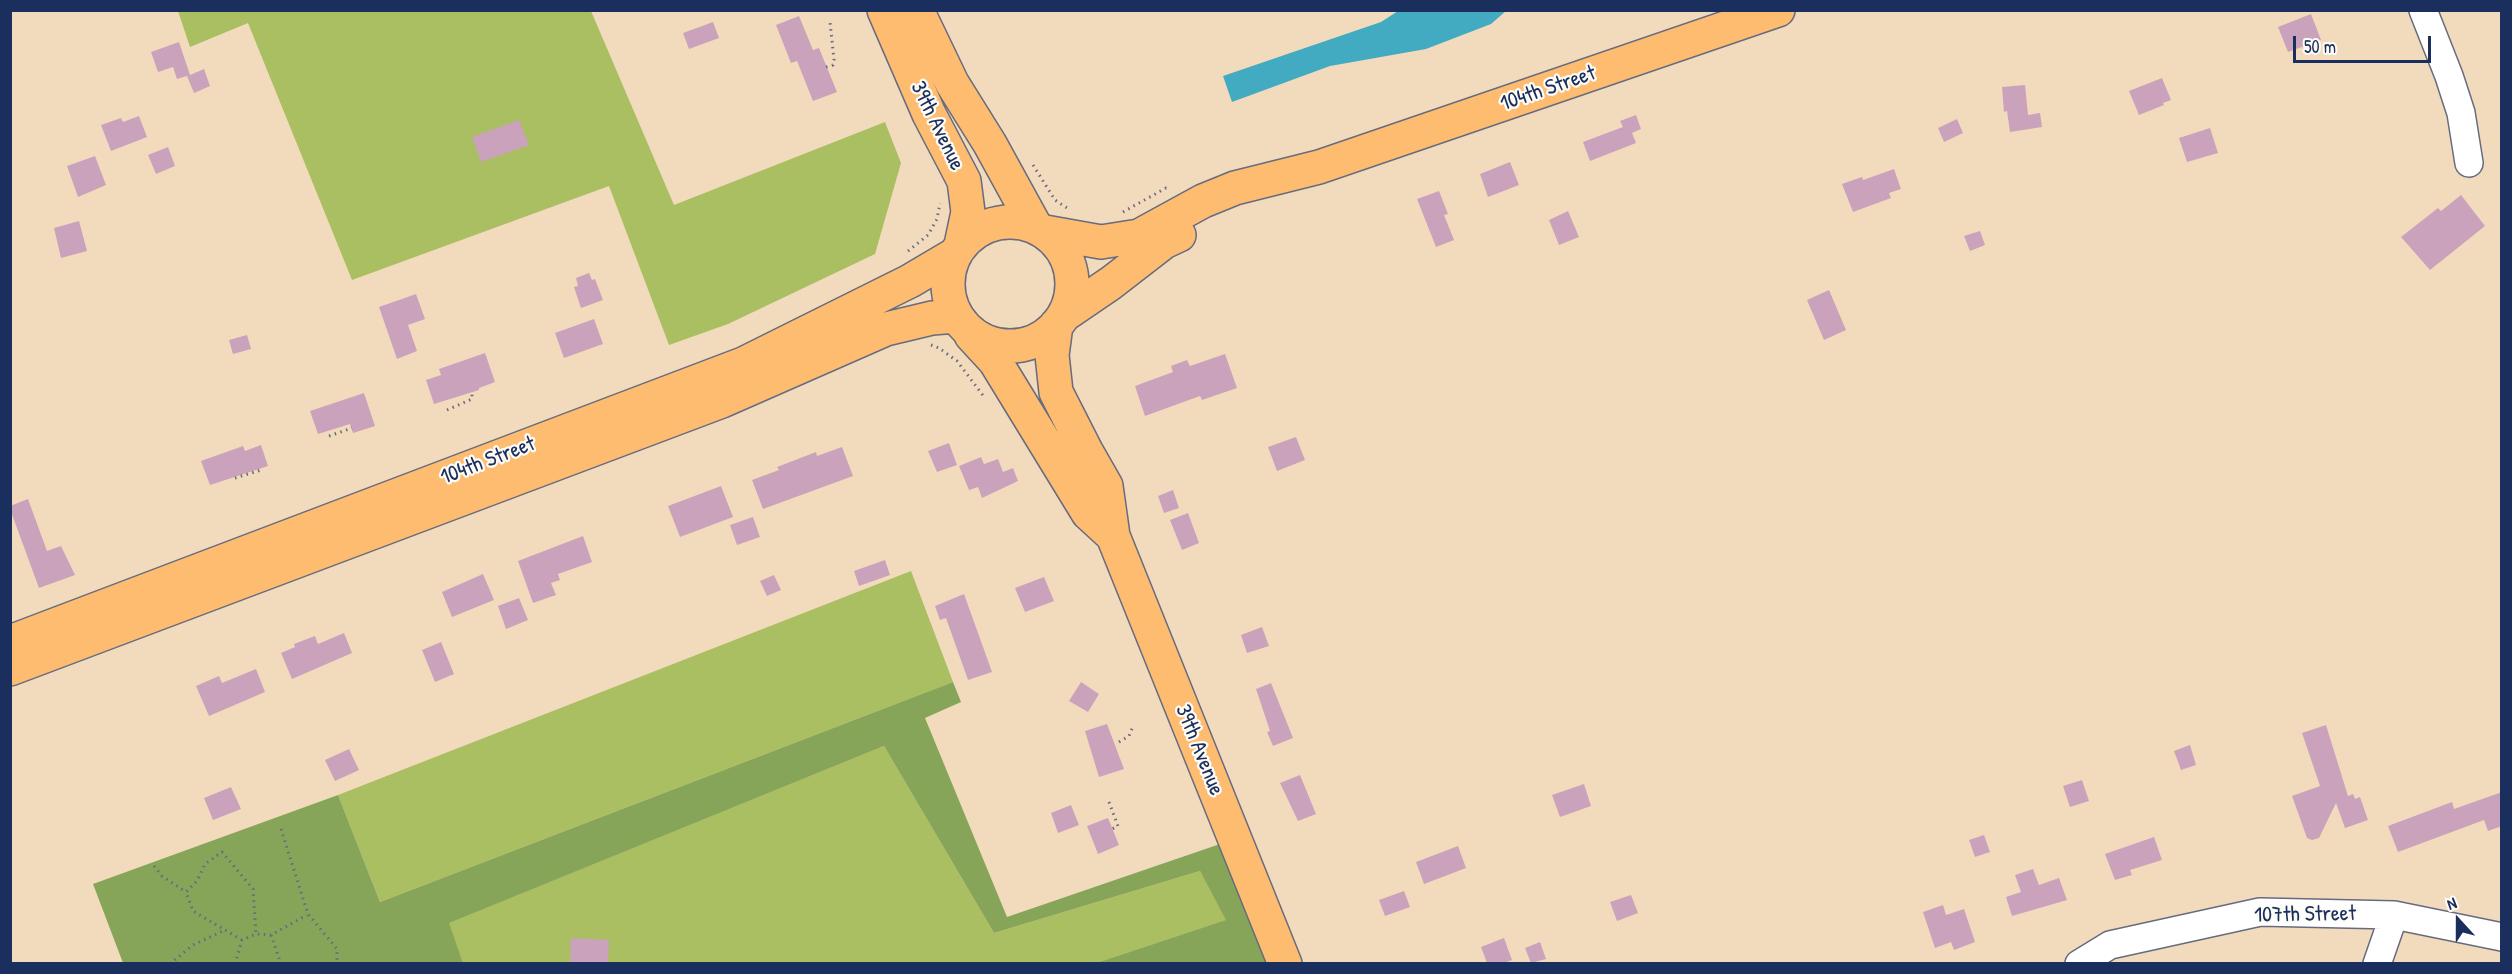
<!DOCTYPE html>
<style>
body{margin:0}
#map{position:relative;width:2512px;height:974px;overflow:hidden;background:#f2dbbc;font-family:"Patrick Hand",sans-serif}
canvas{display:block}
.frame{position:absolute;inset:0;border:12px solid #1b2f5e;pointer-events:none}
.north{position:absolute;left:2428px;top:890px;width:60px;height:60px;-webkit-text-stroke:4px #fdfcf7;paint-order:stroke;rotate:339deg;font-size:16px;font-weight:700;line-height:24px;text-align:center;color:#1b2f5e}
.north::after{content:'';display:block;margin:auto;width:21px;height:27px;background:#1b2f5e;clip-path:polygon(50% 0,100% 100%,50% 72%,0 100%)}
.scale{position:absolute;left:2293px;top:36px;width:138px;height:27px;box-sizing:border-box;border:3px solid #1b2f5e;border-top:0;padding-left:8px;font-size:18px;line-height:21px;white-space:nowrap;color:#1b2f5e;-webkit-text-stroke:4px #fdfcf7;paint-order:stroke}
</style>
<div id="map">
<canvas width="2512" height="974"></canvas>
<div class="frame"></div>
<div class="north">N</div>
<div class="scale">50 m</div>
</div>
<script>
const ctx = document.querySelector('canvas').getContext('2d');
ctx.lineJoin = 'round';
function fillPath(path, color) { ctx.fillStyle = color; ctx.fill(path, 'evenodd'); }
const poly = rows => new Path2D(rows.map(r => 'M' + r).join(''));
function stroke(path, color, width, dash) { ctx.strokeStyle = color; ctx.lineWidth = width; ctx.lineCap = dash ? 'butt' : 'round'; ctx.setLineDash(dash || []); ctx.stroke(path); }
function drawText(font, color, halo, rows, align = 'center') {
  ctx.font = font + ' "Patrick Hand",sans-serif'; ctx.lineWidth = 4.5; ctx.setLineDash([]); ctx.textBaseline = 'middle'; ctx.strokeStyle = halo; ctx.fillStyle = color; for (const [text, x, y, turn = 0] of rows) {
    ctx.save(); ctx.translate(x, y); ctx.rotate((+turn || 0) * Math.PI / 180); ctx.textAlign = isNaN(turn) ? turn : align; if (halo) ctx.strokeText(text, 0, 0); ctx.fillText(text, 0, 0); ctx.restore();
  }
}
fillPath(poly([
 [178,11,591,11,674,205,885,122,901,163,875,254,728,324,669,345,609,186,352,280,248,23,190,47],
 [911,571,953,682,380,902,338,795],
 [884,746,994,933,1200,871,1227,920,1097,964,463,963,448,923]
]), '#aabe62');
fillPath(poly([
 [953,682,961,702,925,718,1007,917,1220,844,1285,963,1097,963,1226,920,1200,871,994,933,884,746,449,923,463,963,123,963,93,884,338,795,380,902]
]), '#87a558');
fillPath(poly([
 [1398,11,1506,11,1491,24,1426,49,1330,66,1232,102,1223,76,1381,22]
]), '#42abc1');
fillPath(poly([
 [2311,14,2321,40,2288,52,2278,27],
 [799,16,813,50,819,48,837,92,813,101,797,61,791,63,776,25],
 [713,22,719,38,689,49,683,33],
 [179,42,190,75,204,69,210,86,194,93,187,76,177,79,173,67,158,72,151,52],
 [2162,78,2171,100,2163,103,2164,105,2139,115,2129,91],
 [2025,85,2028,115,2040,113,2042,127,2010,132,2007,111,2004,112,2002,87],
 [1636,115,1641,129,1632,133,1636,143,1590,161,1583,142,1623,127,1620,121],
 [139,116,147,137,111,151,101,125,121,118,123,122],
 [1957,119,1963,133,1944,142,1938,128],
 [519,120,529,145,481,162,472,137],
 [2210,128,2218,153,2187,162,2179,138],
 [168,147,175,166,156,174,148,155],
 [95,156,106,185,78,197,67,166],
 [1510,162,1519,185,1488,197,1480,174],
 [1894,169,1901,189,1889,193,1891,198,1853,212,1842,184,1862,177,1863,180],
 [1439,191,1448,214,1444,215,1454,240,1436,247,1417,199],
 [2461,195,2485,226,2430,270,2401,237,2438,208,2441,211],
 [1568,211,1579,237,1559,245,1549,220],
 [79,221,87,251,61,258,54,228],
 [1980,231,1985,245,1970,251,1964,236],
 [589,273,592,280,595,279,603,300,581,308,574,287,578,286,576,278],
 [1829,290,1846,330,1824,340,1807,300],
 [416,294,425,319,408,325,417,351,397,359,379,307],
 [594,319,603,344,564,358,555,333],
 [247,335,251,349,233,354,229,340],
 [485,353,495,382,479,388,479,390,434,404,426,380,441,375,439,369],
 [1225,354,1237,388,1202,400,1200,396,1145,416,1135,386,1173,372,1171,366,1187,360,1190,366],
 [364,393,375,426,353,433,350,424,318,434,310,411],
 [1296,437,1305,460,1277,471,1268,447],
 [949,443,957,465,937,472,928,451],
 [261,445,268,466,210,485,201,461,243,446,245,451],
 [842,447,853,476,763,509,752,480,779,470,777,467,816,452,817,456],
 [981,457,984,464,998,459,1003,472,1013,468,1018,481,982,498,978,487,969,490,959,466],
 [721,486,733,517,680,537,668,506],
 [1173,490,1179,508,1164,513,1158,496],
 [28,499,47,551,61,546,75,575,39,588,10,509,10,506],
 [1188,513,1199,543,1182,550,1170,520],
 [753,517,760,537,737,545,730,525],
 [583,536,592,562,558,574,560,580,551,583,556,595,533,603,518,561],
 [885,560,890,575,859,586,854,571],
 [483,574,494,600,452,617,442,592],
 [774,575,781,590,767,596,760,581],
 [1044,577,1054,601,1025,612,1015,588],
 [964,594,992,672,968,680,946,618,940,620,935,606],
 [519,598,528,620,506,629,498,606],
 [1262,627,1269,646,1247,653,1241,635],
 [344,633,352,653,292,679,281,653,295,647,294,644,315,636,318,644],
 [441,642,454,674,435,682,422,650],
 [256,669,265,692,209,716,196,686,219,676,222,683],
 [1081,682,1099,694,1088,712,1069,701],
 [1271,683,1293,738,1273,746,1267,732,1270,731,1256,689],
 [1107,724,1124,769,1099,777,1085,731],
 [2326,725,2348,796,2353,794,2355,799,2360,797,2368,820,2345,828,2336,803,2319,838,2312,840,2307,838,2292,796,2320,786,2302,733],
 [2190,745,2196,765,2181,770,2174,751],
 [349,749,359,770,335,781,325,760],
 [1300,775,1316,814,1298,821,1280,783],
 [2082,780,2089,801,2070,807,2063,786],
 [1584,784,1591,806,1560,817,1552,795],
 [231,787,241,809,213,820,204,798],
 [2502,792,2502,826,2488,831,2484,820,2398,852,2388,826,2452,802,2454,809],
 [1071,805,1079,825,1058,833,1051,813],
 [1108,818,1119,845,1098,854,1087,826],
 [1984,835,1990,852,1975,857,1969,840],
 [2154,837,2162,860,2130,870,2132,875,2115,880,2105,854],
 [1458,846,1466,868,1424,884,1416,862],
 [2033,869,2039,885,2059,878,2067,900,2012,916,2006,897,2021,892,2015,875],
 [1404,891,1410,907,1385,916,1379,900],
 [1631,895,1638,913,1617,921,1610,902],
 [1943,905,1946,915,1964,909,1975,942,1954,950,1951,942,1935,948,1923,912],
 [571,938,609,940,608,963,570,963],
 [1504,938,1512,960,1504,963,1487,963,1481,947],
 [1540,942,1546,959,1531,963,1525,948]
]), '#cba2bc');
const minor = poly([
 [2423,10,2449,76,2461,113,2469,163],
 [2079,964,2110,945,2260,912,2394,915,2502,937],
 [2377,964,2394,915]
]);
const major = poly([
 [884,10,929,114,964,181,968,212,961,245],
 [917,10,952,83,990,144,1035,226],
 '948 284a62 62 0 1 1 124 0a62 62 0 1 1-124 0Z',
 [1045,232,1101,242,1139,236,1203,201,1235,188,1319,167,1778,10],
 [1064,315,1111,283,1164,242,1179,235],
 [1056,325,1052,355,1056,392,1086,451,1106,486,1113,536,1285,964],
 [971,335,995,361,1088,513,1113,536],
 [10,642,743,364,910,281,954,255],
 [10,669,722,401,886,329,932,318,956,316]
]);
stroke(minor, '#666b7f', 30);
stroke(major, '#666b7f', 36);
stroke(poly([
 [826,67,833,65,834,60,830,22],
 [1033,165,1055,200,1070,210],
 [1123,212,1166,188,1170,190],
 [908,251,928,235,937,219,940,203],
 [931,345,939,348,957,361,985,398],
 [447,410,472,399,472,393],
 [329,436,352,428],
 [235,478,261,470],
 [1119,742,1129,736,1133,726],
 [1109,802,1118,826,1112,829],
 [281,829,308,914,337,949,337,964],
 [154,866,162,876,186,892],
 [271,935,281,964],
 [242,940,193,911,186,892,197,881,205,864,222,852,253,889,256,934],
 [170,964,193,945,225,930],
 [235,964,242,940,256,934,271,935,307,915]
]), '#666b7f', 3, [1.5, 4.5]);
stroke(minor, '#fff', 27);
stroke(major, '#febc70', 33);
drawText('22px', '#1b2f5e', '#fdfcf7', [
 ["104th Street",1548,89,-19],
 ["39th Avenue",937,126,64],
 ["104th Street",488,461,-21],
 ["39th Avenue",1199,750,68],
 ["107th Street",2305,915,-1]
]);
</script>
